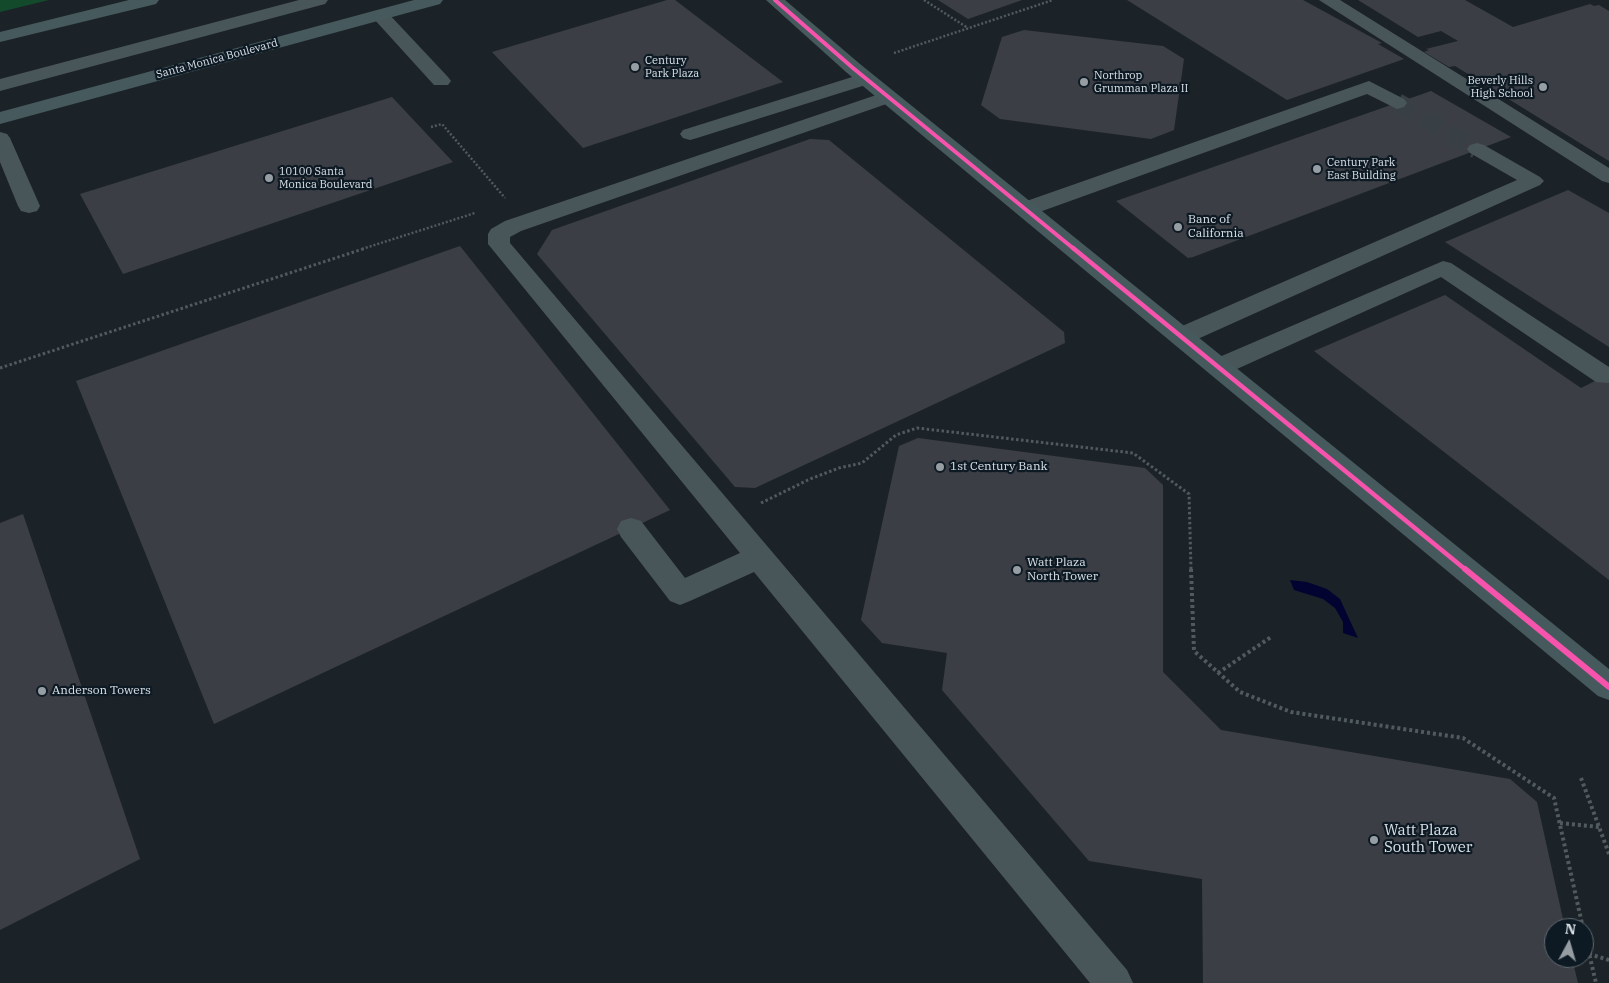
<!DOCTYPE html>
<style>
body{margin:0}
#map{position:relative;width:1609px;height:983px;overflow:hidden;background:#1c2328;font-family:"IBM Plex Serif",serif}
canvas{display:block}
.north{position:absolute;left:1544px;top:918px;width:50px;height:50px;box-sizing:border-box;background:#0e1a23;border:1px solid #5f6971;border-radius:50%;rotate:6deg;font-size:14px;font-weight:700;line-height:20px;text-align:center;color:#d8e0e7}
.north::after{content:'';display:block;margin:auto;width:18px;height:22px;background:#969ea4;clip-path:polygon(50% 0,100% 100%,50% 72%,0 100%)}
</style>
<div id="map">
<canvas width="1609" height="983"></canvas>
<div class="north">N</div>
</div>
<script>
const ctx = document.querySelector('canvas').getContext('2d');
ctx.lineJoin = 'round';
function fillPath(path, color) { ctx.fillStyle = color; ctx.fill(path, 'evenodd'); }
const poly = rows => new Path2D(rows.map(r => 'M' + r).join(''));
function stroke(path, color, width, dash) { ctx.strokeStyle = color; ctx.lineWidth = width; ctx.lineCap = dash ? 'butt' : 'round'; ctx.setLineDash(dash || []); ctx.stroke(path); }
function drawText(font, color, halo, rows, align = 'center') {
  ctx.font = font + ' "IBM Plex Serif",serif'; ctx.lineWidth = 4.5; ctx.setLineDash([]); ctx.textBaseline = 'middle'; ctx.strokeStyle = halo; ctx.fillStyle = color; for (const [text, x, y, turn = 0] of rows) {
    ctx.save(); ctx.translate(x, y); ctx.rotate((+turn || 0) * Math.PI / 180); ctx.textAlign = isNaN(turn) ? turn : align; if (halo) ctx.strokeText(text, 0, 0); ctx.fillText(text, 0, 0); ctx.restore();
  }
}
fillPath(poly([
 [0,0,49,0,0,12]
]), '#134a2c');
fillPath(poly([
 [1290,580,1307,582,1327,589,1340,599,1358,638,1343,633,1343,622,1335,608,1323,599,1294,590]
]), '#030332');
fillPath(poly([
 [667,0,675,0,783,82,583,148,492,52],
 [938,0,1022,0,968,19],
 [1127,0,1303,0,1382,43,1378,44,1404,59,1287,100],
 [1358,0,1465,0,1513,27,1590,4,1594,6,1599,5,1609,11,1609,161,1455,66,1449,67,1424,52,1429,50,1426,49,1458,41,1441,31,1418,37],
 [1024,30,1163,46,1184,59,1174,130,1151,139,1000,119,981,105,1002,37],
 [1431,91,1511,137,1193,257,1188,258,1116,201],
 [392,97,453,162,123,274,80,194],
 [810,139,829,140,1064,332,1065,343,755,488,735,487,537,254,552,230],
 [1568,190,1609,213,1609,347,1445,242],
 [460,246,670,510,214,724,76,381],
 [1445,295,1581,388,1609,374,1609,580,1314,351],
 [918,438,1145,468,1163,485,1163,672,1221,730,1510,779,1537,802,1565,928,1554,928,1554,958,1572,958,1578,983,1203,983,1202,879,1089,861,942,690,947,653,882,643,861,620,899,446],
 [23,514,140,859,0,930,0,523]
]), '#3c3e45');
stroke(poly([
 [1397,103,1477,149]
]), '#383f45', 20, [20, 10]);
stroke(poly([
 [924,0,968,28],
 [894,53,1053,0],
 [431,127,442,124,505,198],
 [362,249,475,213]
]), '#515b5e', 2.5, [2, 2]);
stroke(poly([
 [0,368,366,248],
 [761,503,810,479,839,468,862,463,896,435,917,428,1133,453,1189,494,1191,570]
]), '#515b5e', 3, [2.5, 2.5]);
stroke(poly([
 [1191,569,1194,651,1240,692,1291,712,1463,738,1554,798,1583,928],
 [1218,673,1271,637],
 [1581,778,1609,854],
 [1560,823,1599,827],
 [1584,932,1596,983],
 [1589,954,1609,960]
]), '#515b5e', 4, [3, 3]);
fillPath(poly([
 [299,0,328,0,325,4,0,91,0,79,299,0],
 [1319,0,1340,0,1609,168,1609,183,1602,181,1319,0],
 [380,10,386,11,448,77,451,81,448,85,434,85,374,19,371,15,374,11,380,10],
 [865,73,872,75,875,79,872,83,697,138,690,140,683,138,680,134,683,130,865,73],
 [1369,81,1404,99,1407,103,1404,107,1397,109,1367,94,1034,214,1026,216,1018,214,1015,209,1018,204,1369,81],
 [888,91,895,93,898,97,895,101,521,231,510,237,510,243,1127,970,1133,983,1090,983,754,572,690,601,680,605,670,601,621,537,617,529,621,521,631,518,641,521,685,578,740,553,488,244,488,234,491,229,505,221,888,91],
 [0,132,7,134,10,138,40,206,37,211,29,213,21,211,18,206,0,162,0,132],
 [1477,143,1484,145,1540,177,1544,181,1540,185,1191,342,1182,344,1173,342,1170,336,1173,330,1517,180,1470,153,1467,149,1470,145,1477,143],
 [1443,261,1451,263,1609,367,1609,383,1596,382,1441,277,1228,373,1219,375,1210,373,1207,367,1210,361,1443,261]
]), '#495659');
fillPath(poly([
 [129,0,159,0,156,4,0,42,0,32,129,0],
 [414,0,443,0,440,4,0,124,0,112,414,0],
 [766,0,785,0,860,64,1609,669,1609,700,1598,696,846,72,766,0]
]), '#465a5d');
stroke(poly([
 [775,0,853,68,1074,249]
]), '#f653ac', 4);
stroke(poly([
 [1073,248,1466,570]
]), '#f653ac', 4.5);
stroke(poly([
 [1465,569,1609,687]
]), '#f653ac', 6);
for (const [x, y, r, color] of [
 [635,67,5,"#969ea4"],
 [1084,82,5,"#969ea4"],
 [1543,87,5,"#969ea4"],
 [1317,169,5,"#969ea4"],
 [269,178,5,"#969ea4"],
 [1178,227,5,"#969ea4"],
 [940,467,5,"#969ea4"],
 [1017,570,5,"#969ea4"],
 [42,691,5,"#969ea4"],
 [1374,840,5,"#969ea4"]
]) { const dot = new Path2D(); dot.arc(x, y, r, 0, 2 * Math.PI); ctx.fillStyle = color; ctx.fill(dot); stroke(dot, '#0e1a23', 2); }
drawText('11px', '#d8e0e7', '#0e1a23', [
 ["Santa Monica Boulevard",217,59,-15]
]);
drawText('11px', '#d8e0e7', '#0e1a23', [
 ["Century",645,61],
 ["Park Plaza",645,74],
 ["Northrop",1094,76],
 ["Grumman Plaza II",1094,89],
 ["Beverly Hills",1533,81,"right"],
 ["High School",1533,94,"right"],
 ["Century Park",1327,163],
 ["East Building",1327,176],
 ["10100 Santa",279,172],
 ["Monica Boulevard",279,185]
], 'left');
drawText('12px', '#d8e0e7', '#0e1a23', [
 ["Banc of",1188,220],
 ["California",1188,234],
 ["1st Century Bank",950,467],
 ["Watt Plaza",1027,563],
 ["North Tower",1027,577],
 ["Anderson Towers",52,691]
], 'left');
drawText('15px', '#d8e0e7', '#0e1a23', [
 ["Watt Plaza",1384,831],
 ["South Tower",1384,848]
], 'left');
</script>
